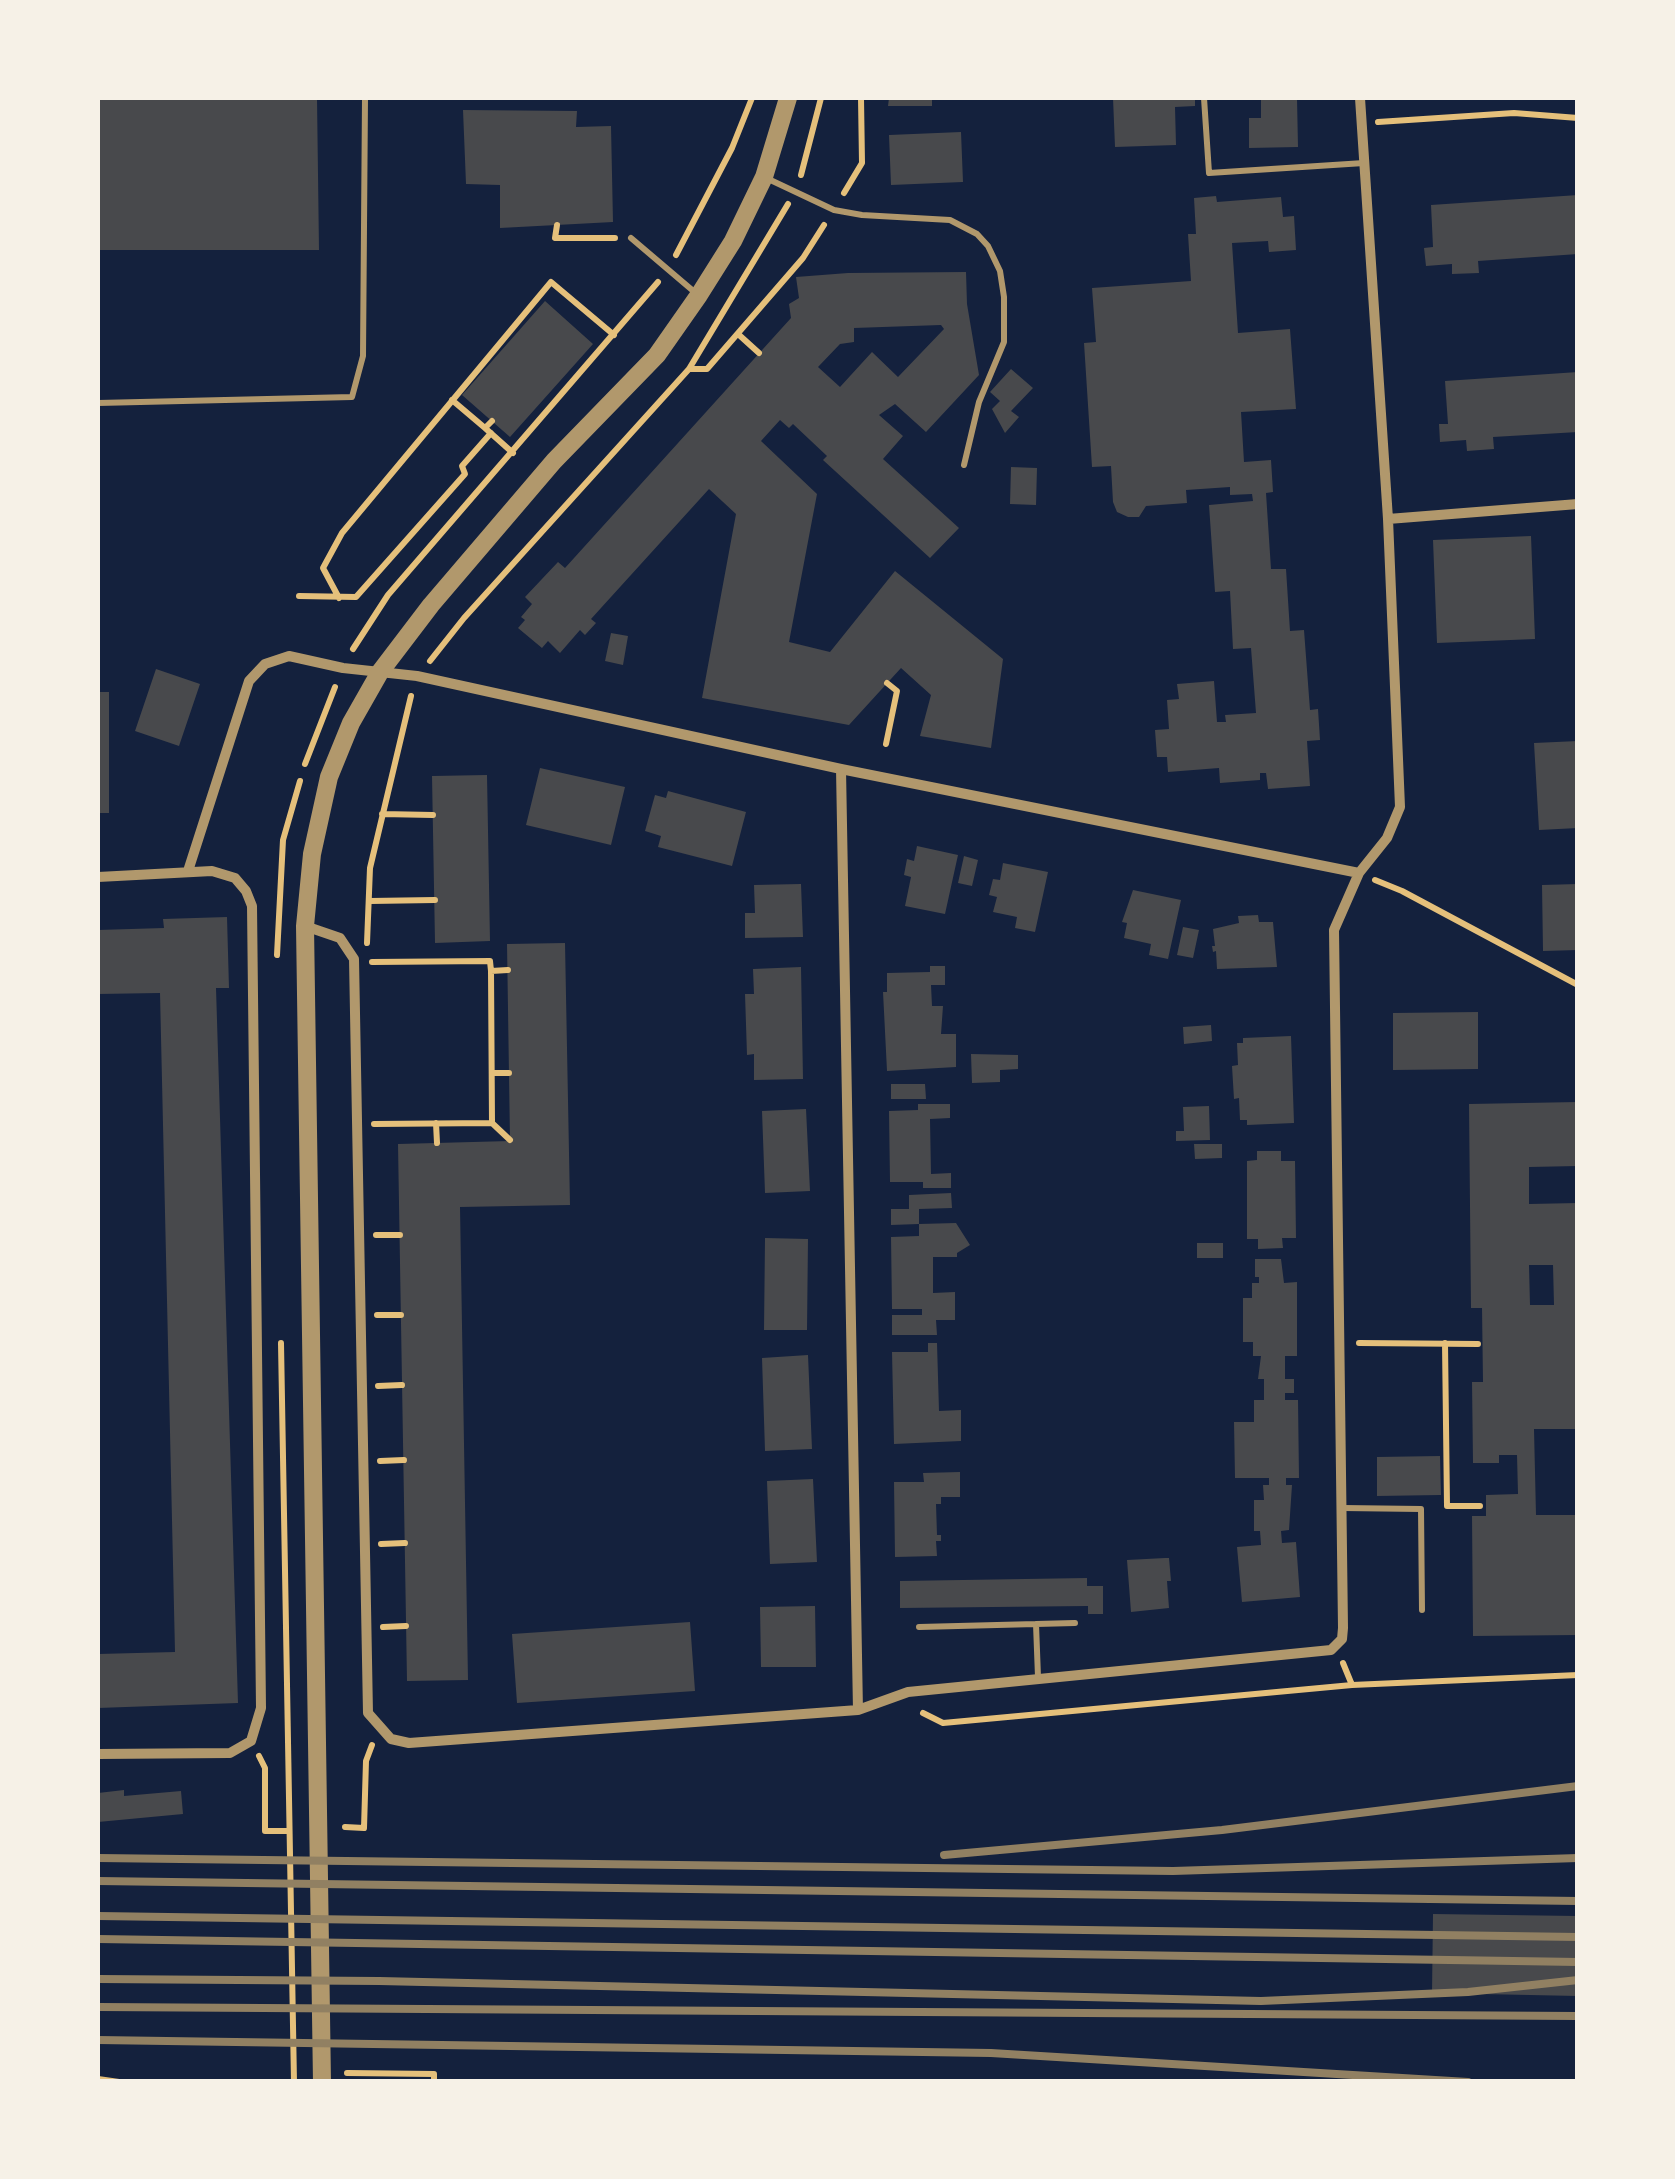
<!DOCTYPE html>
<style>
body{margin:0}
#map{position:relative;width:1675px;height:2179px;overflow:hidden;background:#14213d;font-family:"Work Sans",sans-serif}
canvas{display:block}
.frame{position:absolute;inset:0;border:100px solid #f6f1e7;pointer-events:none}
</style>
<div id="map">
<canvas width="1675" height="2179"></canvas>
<div class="frame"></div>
</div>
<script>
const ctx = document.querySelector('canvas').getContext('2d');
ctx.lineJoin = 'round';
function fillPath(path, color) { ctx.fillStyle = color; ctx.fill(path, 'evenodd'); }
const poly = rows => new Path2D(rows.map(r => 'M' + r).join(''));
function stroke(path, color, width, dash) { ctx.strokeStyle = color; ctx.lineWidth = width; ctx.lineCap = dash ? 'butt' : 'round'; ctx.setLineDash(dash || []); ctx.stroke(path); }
fillPath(poly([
 [98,98,317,98,319,250,98,250],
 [889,98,932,98,932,106,888,106],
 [1113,98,1195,98,1195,106,1175,107,1176,145,1115,147],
 [1261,98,1297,98,1298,147,1249,148,1249,118,1261,118],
 [463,110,577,111,576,127,611,126,613,222,500,228,500,185,466,184],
 [961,132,963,182,891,185,889,135],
 [1578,195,1578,254,1478,261,1479,273,1452,274,1452,264,1426,266,1424,248,1433,247,1431,205],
 [1216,196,1217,202,1281,197,1283,217,1294,216,1296,250,1269,252,1268,241,1232,243,1238,333,1290,329,1296,409,1241,412,1244,462,1271,460,1273,492,1266,493,1271,569,1286,569,1290,631,1304,630,1310,710,1318,709,1320,740,1307,741,1310,786,1268,789,1266,773,1260,773,1260,780,1220,783,1219,768,1168,772,1167,757,1157,757,1155,730,1169,729,1167,700,1179,699,1177,684,1214,681,1217,722,1226,722,1225,715,1256,713,1251,648,1233,649,1230,591,1215,592,1209,505,1253,501,1252,494,1230,495,1230,487,1186,490,1187,503,1146,506,1139,517,1128,517,1117,512,1113,502,1111,466,1092,467,1084,343,1096,342,1092,288,1191,281,1188,234,1196,234,1194,198],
 [966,272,967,304,979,375,926,432,895,404,879,415,903,436,883,459,959,528,930,558,823,460,827,456,793,424,789,428,780,420,761,441,817,494,789,642,830,652,895,571,1003,659,991,748,920,736,931,695,901,668,849,725,702,698,736,514,709,489,591,619,596,623,585,635,580,630,560,653,548,641,542,648,518,628,525,620,521,617,532,604,525,597,558,562,565,568,791,318,789,304,799,298,796,277,848,273],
 [941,325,944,329,898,377,872,352,840,387,818,367,840,344,854,342,854,328],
 [545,301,593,344,510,437,462,395],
 [1011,369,1033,388,1011,411,1019,417,1005,433,992,409,1000,401,990,392],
 [1578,372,1578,432,1493,437,1494,449,1467,451,1466,440,1440,442,1439,424,1448,424,1445,381],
 [1011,467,1037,468,1036,505,1010,504],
 [1531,536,1535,639,1437,643,1433,540],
 [611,633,628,636,623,665,605,661],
 [156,669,200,684,179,746,135,731],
 [98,692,109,692,109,813,98,813],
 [1578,741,1578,828,1539,830,1534,743],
 [540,768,625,787,611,845,526,825],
 [487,775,490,941,435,943,432,776],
 [668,791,746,812,732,866,658,847,661,836,645,831,655,795,666,798],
 [917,846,958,855,945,914,905,906,911,877,904,875,907,859,914,861],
 [964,856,978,860,972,886,958,883],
 [1003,863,1048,872,1035,932,1015,928,1017,917,993,912,997,897,989,895,993,879,1000,880],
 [801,884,803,937,745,938,745,913,755,913,754,885],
 [1578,884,1578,950,1543,951,1542,885],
 [1133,890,1181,900,1168,959,1149,955,1151,944,1124,938,1127,923,1122,922],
 [1258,915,1259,922,1273,922,1277,967,1217,969,1216,951,1213,952,1212,946,1215,946,1213,929,1239,923,1238,916],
 [227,917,229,988,216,988,238,1703,98,1708,98,1654,175,1652,160,993,98,994,98,930,164,928,163,919],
 [1183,927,1199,930,1193,958,1177,955],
 [565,943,570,1205,460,1207,468,1680,407,1681,398,1144,510,1141,507,944],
 [930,966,945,966,945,985,931,985,932,1006,943,1006,941,1034,956,1034,956,1067,887,1071,883,992,887,992,887,973,930,972],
 [801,967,803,1079,754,1080,754,1054,747,1055,745,994,754,994,753,969],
 [1478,1012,1478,1069,1393,1070,1393,1013],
 [1211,1025,1212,1041,1184,1044,1183,1027],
 [1291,1036,1294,1123,1247,1125,1247,1120,1240,1120,1239,1098,1234,1099,1232,1066,1238,1065,1237,1043,1243,1043,1243,1038],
 [971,1054,1018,1055,1018,1069,1000,1070,1000,1082,972,1083],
 [891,1084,925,1084,926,1099,891,1099],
 [1578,1102,1578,1166,1529,1167,1529,1204,1578,1203,1578,1429,1534,1429,1536,1515,1578,1515,1578,1635,1473,1636,1472,1516,1486,1516,1486,1495,1518,1494,1517,1455,1499,1455,1499,1463,1473,1463,1472,1382,1483,1382,1482,1308,1471,1308,1469,1104],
 [1529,1265,1553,1265,1554,1305,1530,1305],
 [918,1104,950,1104,950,1118,930,1119,931,1174,951,1173,951,1188,923,1188,923,1182,890,1182,889,1111,918,1110],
 [1209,1106,1210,1140,1176,1141,1176,1131,1184,1131,1183,1107],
 [806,1109,810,1191,765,1193,762,1111],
 [1194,1144,1222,1144,1222,1158,1195,1159],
 [1257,1151,1281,1151,1281,1161,1295,1161,1296,1238,1282,1238,1283,1248,1258,1249,1258,1239,1247,1239,1247,1161,1257,1160],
 [951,1193,952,1208,919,1209,919,1224,956,1223,970,1245,957,1253,957,1257,933,1257,933,1293,955,1292,955,1320,936,1320,937,1335,892,1335,892,1315,922,1315,922,1309,892,1309,891,1237,919,1236,919,1224,891,1225,891,1209,909,1209,909,1195],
 [765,1238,808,1239,807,1330,764,1330],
 [1197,1243,1223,1243,1223,1258,1197,1258],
 [1255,1259,1281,1259,1284,1283,1297,1282,1297,1356,1285,1356,1285,1379,1294,1379,1294,1393,1285,1393,1285,1400,1298,1400,1299,1478,1286,1478,1286,1485,1292,1485,1289,1530,1281,1531,1282,1543,1296,1542,1300,1597,1242,1602,1237,1547,1261,1545,1260,1531,1254,1531,1254,1500,1264,1500,1263,1485,1269,1485,1269,1478,1235,1478,1234,1422,1254,1422,1254,1400,1264,1400,1264,1379,1258,1379,1261,1356,1253,1356,1253,1342,1243,1342,1243,1298,1252,1298,1252,1283,1259,1283,1259,1277,1255,1277],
 [928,1343,937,1343,939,1411,961,1410,961,1441,894,1444,892,1352,928,1352],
 [808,1355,812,1449,765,1451,762,1358],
 [1440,1456,1441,1495,1377,1496,1377,1457],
 [960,1472,960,1497,941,1497,941,1504,936,1504,937,1535,941,1535,941,1541,936,1541,937,1556,895,1557,894,1482,924,1482,923,1473],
 [813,1479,817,1562,770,1564,767,1481],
 [1165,1558,1169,1558,1171,1581,1167,1581,1169,1608,1131,1612,1127,1560],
 [1087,1578,1087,1586,1103,1586,1103,1614,1088,1614,1088,1606,900,1608,900,1581],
 [815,1606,816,1667,761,1667,760,1607],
 [690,1622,695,1691,517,1703,512,1634],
 [124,1790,124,1796,181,1791,183,1814,98,1822,98,1793],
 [1433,1914,1578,1916,1578,1996,1432,1993]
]), '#48494c');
stroke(poly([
 [1378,122,1514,113,1578,118],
 [801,175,821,98],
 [844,193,862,163,861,98],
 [557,225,555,238,615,238],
 [676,255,732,148,752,98],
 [738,334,759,353],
 [689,369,707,369,803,258,824,225],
 [452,400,485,428],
 [492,421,485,428,513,453],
 [299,596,356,597,465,474,462,466,491,433],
 [339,598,323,568,342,533,551,282,614,335],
 [353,649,388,595,658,282],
 [430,661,464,618,689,369,788,204],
 [886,744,897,691,887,683],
 [305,764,335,687],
 [382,814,433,815],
 [1375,880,1402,891,1578,985],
 [370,901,435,900],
 [367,943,370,868,411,696],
 [277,955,283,840,300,781],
 [372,962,490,961,491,971,492,1123,374,1124],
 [491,971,508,970],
 [492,1073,509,1073],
 [436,1123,437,1143],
 [492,1123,510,1140],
 [376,1235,400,1235],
 [377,1315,401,1315],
 [281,1343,294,2082],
 [1359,1343,1478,1344],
 [1445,1343,1447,1506,1480,1506],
 [378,1386,402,1385],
 [380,1461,404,1460],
 [381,1544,405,1543],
 [383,1627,406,1626],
 [1343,1663,1352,1685,1578,1675],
 [923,1713,943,1723,1352,1685],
 [259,1756,265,1768,265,1831,288,1831],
 [345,1827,364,1828,366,1761,372,1745],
 [347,2073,434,2074,434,2082],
 [98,2079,119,2082]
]), '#e5c07b', 6);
stroke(poly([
 [1204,98,1209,173,1364,163],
 [764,177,834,210,862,215,950,220,977,234,988,246,1000,271,1004,297,1004,342,979,402,964,465],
 [631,238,698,295],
 [98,403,352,397,363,356,365,98],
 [1343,1508,1421,1509,1422,1610],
 [1036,1624,1038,1677],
 [919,1627,1075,1623]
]), '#b1986c', 6);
stroke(poly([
 [1388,519,1578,504],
 [841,769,858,1710],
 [188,871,249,681,265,664,289,656,343,668,417,676,841,769,1359,873],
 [98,877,212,871,235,878,246,891,252,906,261,1708,251,1741,230,1753,98,1754],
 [305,926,340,938,354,959,368,1713,391,1739,409,1743,858,1710,908,1692,1331,1650,1342,1639,1343,1628,1334,930,1359,873,1387,838,1400,807,1388,519,1360,98]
]), '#b1986c', 10);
stroke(poly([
 [322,2082,305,926,312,854,329,777,351,723,380,672,431,605,554,461,657,355,699,295,733,241,764,177,788,98]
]), '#b1986c', 18);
stroke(poly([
 [944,1855,1222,1830,1578,1786],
 [98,1858,1173,1871,1578,1858],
 [98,1881,1578,1901],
 [98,1916,1578,1937],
 [98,1939,1578,1962],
 [98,1979,379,1981,1261,2001,1468,1992,1578,1980],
 [98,2007,1578,2016],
 [98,2040,991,2053,1468,2082]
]), '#918062', 8);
</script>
